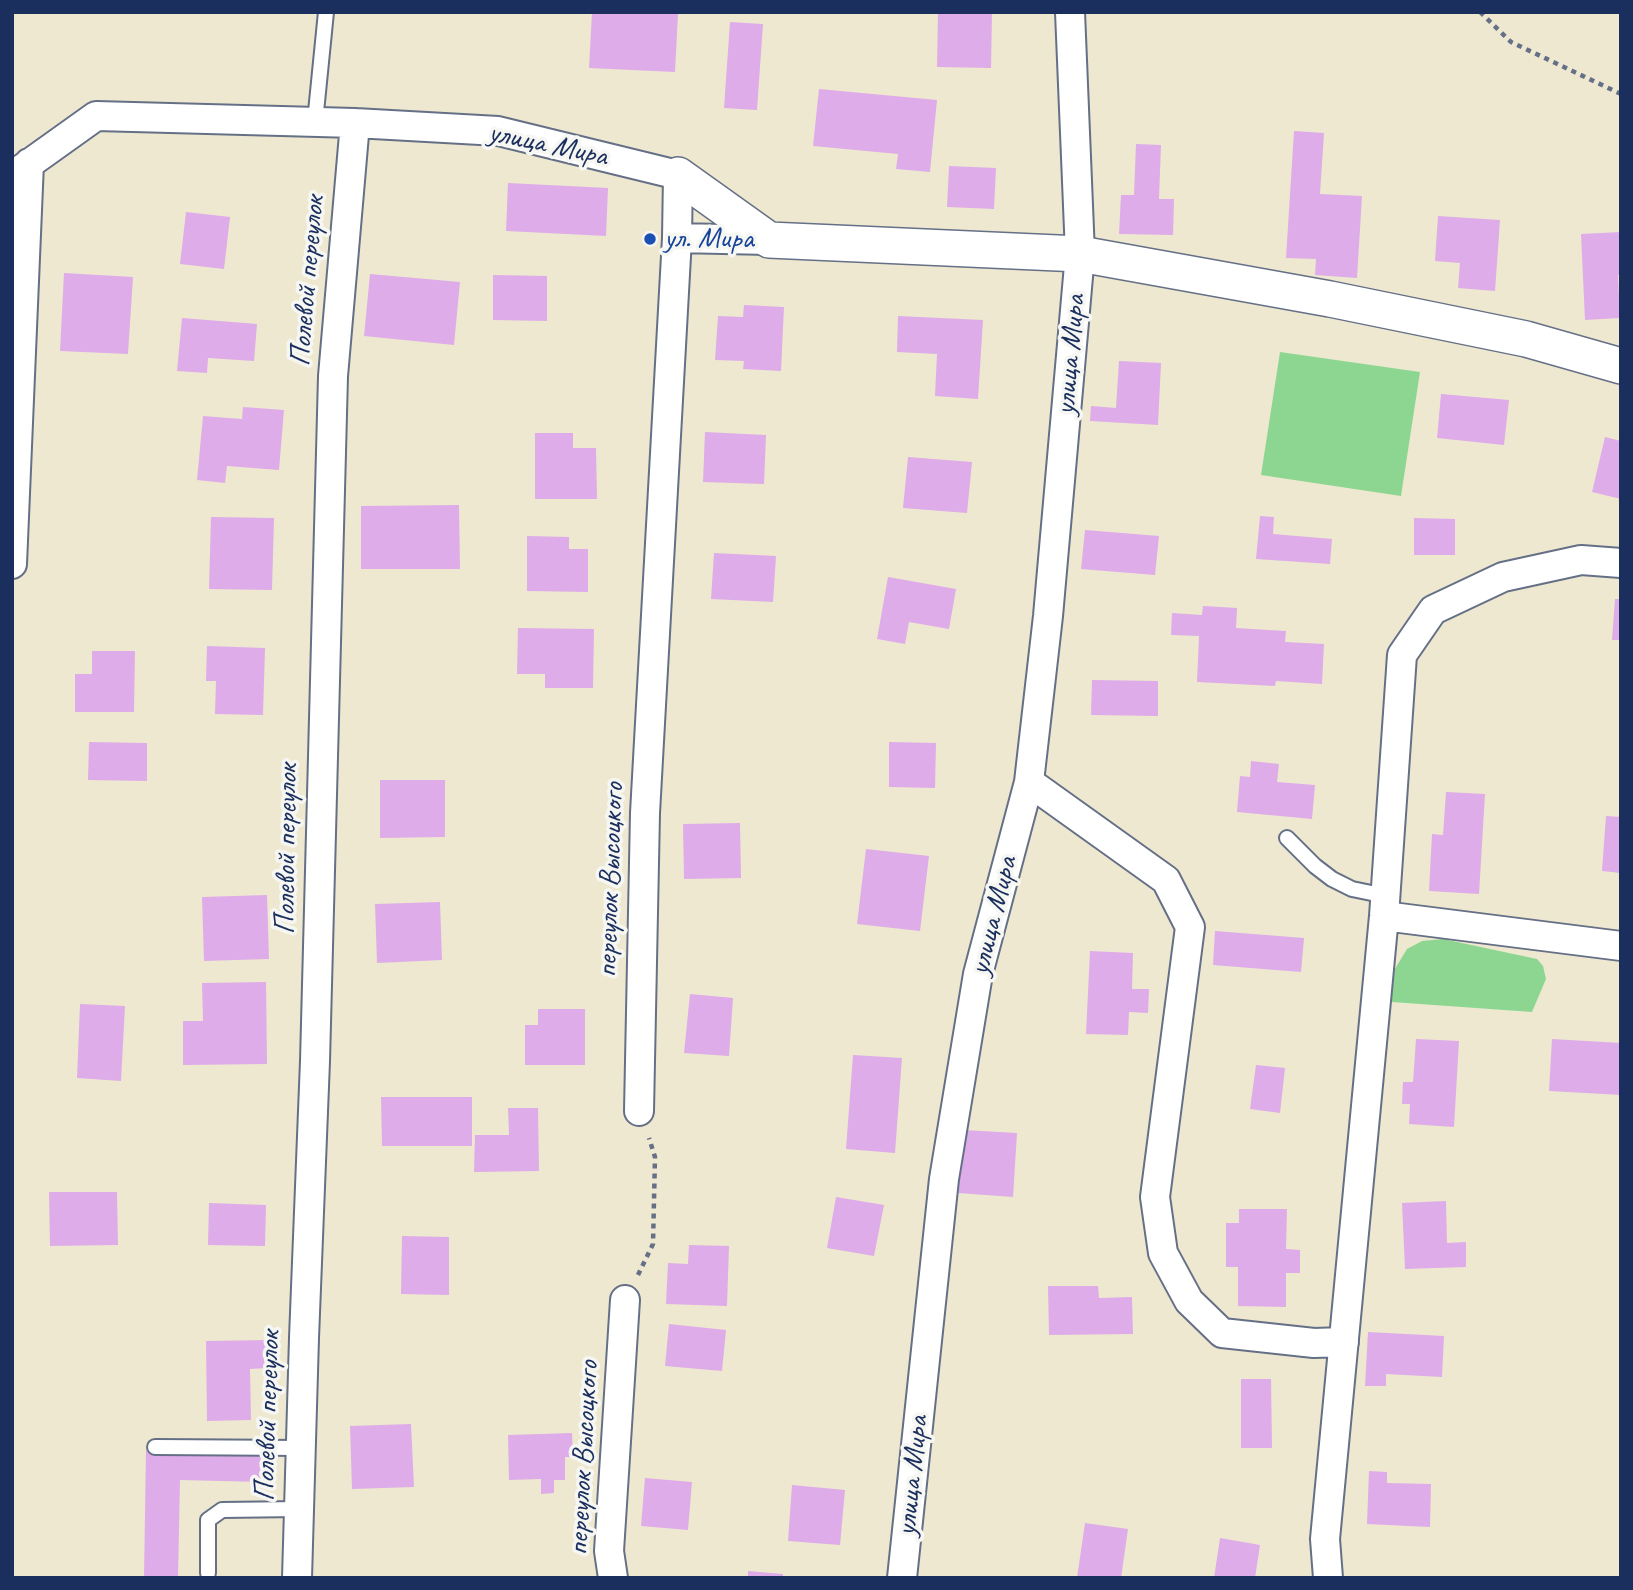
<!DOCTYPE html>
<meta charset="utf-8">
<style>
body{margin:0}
#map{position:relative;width:1633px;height:1590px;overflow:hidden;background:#eee8d1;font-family:Caveat,sans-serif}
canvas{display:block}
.frame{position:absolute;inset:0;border:14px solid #1b2f5e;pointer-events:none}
</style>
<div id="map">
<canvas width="1633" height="1590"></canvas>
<div class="frame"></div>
</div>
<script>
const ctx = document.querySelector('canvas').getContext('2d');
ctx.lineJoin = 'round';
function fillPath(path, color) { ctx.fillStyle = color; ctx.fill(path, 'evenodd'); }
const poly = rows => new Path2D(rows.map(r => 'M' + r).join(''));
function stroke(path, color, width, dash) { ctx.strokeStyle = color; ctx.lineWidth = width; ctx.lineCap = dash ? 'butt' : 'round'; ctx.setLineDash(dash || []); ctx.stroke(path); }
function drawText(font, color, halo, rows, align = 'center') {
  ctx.font = font + ' Caveat,sans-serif'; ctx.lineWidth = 7; ctx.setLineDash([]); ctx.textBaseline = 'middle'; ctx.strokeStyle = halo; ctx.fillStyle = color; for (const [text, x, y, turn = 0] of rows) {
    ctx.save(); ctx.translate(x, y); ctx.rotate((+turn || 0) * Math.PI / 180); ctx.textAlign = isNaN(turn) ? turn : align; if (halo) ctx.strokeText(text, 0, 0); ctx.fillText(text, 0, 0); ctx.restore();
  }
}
fillPath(poly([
 [1280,352,1420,372,1401,496,1261,475],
 [1443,939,1537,959,1543,966,1546,979,1532,1012,1392,1002,1390,977,1407,949,1422,941]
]), '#8dd692');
fillPath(poly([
 [592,12,678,14,675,72,589,68],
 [938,12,992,12,991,68,937,67],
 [730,22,763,24,757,110,724,108],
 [819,89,937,100,930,172,896,169,898,154,813,146],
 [1294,131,1324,133,1320,194,1362,196,1357,278,1315,275,1316,259,1286,258],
 [1136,144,1161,145,1159,199,1174,199,1173,235,1119,234,1121,195,1134,195],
 [949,166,996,168,994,209,947,207],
 [508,183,608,188,606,236,506,231],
 [186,212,230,217,224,269,180,264],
 [1438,216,1500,220,1495,291,1458,288,1460,263,1435,261],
 [1621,232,1621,275,1618,275,1620,318,1585,320,1581,234],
 [64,273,133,277,128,354,60,351],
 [370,274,460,282,454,345,364,336],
 [493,275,547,276,547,321,493,320],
 [744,305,784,307,781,371,743,369,744,361,715,360,718,316,743,317],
 [898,316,983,320,978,399,935,396,937,354,897,352],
 [182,318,257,324,254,361,208,358,207,373,177,371],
 [1119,361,1161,363,1158,425,1090,421,1091,406,1116,408],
 [1441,394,1509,400,1504,445,1437,438],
 [243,407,284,410,279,470,227,466,225,483,197,480,203,416,242,419],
 [705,432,766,435,764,484,703,482],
 [535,433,573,433,573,448,596,448,597,499,535,499],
 [1605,437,1621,441,1621,499,1592,492],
 [908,457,972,462,967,513,903,508],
 [459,505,460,569,361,569,361,506],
 [1260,516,1274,517,1273,534,1332,539,1330,564,1256,559],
 [211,517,274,518,272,590,209,589],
 [1414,518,1455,519,1455,555,1414,555],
 [1085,530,1159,536,1155,575,1081,569],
 [527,536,569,537,569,549,588,549,588,592,527,591],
 [714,553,776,556,773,602,711,599],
 [888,577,956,589,949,629,909,622,905,644,877,639],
 [1615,599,1621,599,1621,640,1612,640],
 [1203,606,1237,608,1236,628,1286,631,1285,642,1324,644,1322,684,1276,681,1275,686,1197,682,1199,636,1171,635,1172,613,1202,615],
 [518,628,594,629,593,688,545,688,545,674,517,674],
 [207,646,265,648,263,715,215,714,216,681,206,681],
 [92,651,135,651,134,712,75,712,75,674,92,674],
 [1092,680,1158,681,1158,716,1091,715],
 [89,742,147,743,147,781,88,780],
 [889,742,936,743,935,788,889,787],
 [1251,761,1279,764,1277,782,1315,785,1312,819,1237,812,1240,776,1250,777],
 [380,780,445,780,445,837,380,838],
 [1446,792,1485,794,1479,894,1429,891,1432,834,1443,835],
 [1606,816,1621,817,1621,873,1602,871],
 [740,823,741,878,684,879,683,824],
 [866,849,929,856,920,931,857,924],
 [267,895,269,959,204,961,202,897],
 [440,902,442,960,377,963,375,904],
 [1215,931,1304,938,1301,972,1213,965],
 [1090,951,1133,953,1132,989,1149,989,1148,1013,1129,1012,1128,1035,1086,1034],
 [266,982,267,1064,183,1065,183,1021,203,1021,202,983],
 [690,994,733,998,729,1056,684,1053],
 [80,1004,125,1006,121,1081,77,1078],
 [538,1009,585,1009,585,1065,525,1065,525,1025,538,1025],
 [1416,1039,1459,1041,1454,1127,1409,1124,1410,1104,1402,1104,1403,1082,1413,1082],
 [1552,1039,1621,1043,1621,1095,1549,1091],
 [853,1055,902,1058,895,1153,846,1149],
 [1256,1065,1285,1068,1280,1113,1250,1109],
 [381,1097,472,1097,472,1146,382,1146],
 [508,1108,538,1108,539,1171,474,1172,475,1135,509,1135],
 [963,1130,1017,1133,1013,1197,958,1193],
 [49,1192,117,1192,118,1245,50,1246],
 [836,1197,884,1205,874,1256,827,1248],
 [1446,1201,1447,1243,1466,1242,1466,1267,1405,1269,1402,1203],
 [209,1203,266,1205,265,1246,208,1245],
 [1239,1209,1287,1209,1286,1249,1300,1250,1300,1273,1286,1273,1286,1307,1238,1306,1238,1267,1226,1267,1226,1223,1239,1223],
 [402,1236,449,1237,449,1295,401,1294],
 [689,1245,729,1246,727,1306,666,1304,668,1263,688,1264],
 [1048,1286,1098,1286,1099,1298,1132,1297,1133,1334,1049,1335],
 [669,1324,726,1330,722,1371,665,1366],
 [1368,1332,1444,1336,1442,1377,1386,1374,1386,1386,1365,1386],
 [268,1340,268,1368,250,1369,251,1420,207,1421,206,1341],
 [1241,1379,1271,1379,1272,1448,1241,1448],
 [411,1424,414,1487,352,1489,350,1426],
 [572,1433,573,1457,565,1457,565,1480,554,1480,554,1493,541,1494,541,1479,509,1480,508,1435],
 [146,1450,265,1453,264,1482,180,1480,178,1578,144,1578],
 [1369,1471,1387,1472,1387,1483,1431,1484,1430,1527,1367,1524],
 [645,1478,692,1482,688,1530,641,1526],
 [792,1485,845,1490,840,1545,788,1541],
 [1085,1523,1128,1529,1121,1578,1077,1578],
 [1220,1538,1260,1545,1255,1578,1214,1578],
 [748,1571,783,1574,783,1578,748,1578]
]), '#deace8');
const service = poly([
 [315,122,326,12],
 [1287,838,1315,866,1332,879,1352,889,1386,896],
 [155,1447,301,1448],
 [208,1573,208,1520,222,1510,299,1509]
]);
const minor = poly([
 [12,176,96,116,355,123,498,131,678,175,677,238,645,813,639,1111],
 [677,238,769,240],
 [12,564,29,163],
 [1029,782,1166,880,1190,927,1155,1197,1163,1253,1189,1301,1222,1333,1314,1343,1344,1342],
 [1384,916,1621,946],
 [297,1578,304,1338,315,1061,333,376,355,123],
 [613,1578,609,1551,625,1300],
 [902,1578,944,1179,978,974,1029,782,1048,616,1080,254,1070,12],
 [1328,1578,1325,1539,1384,916,1402,655,1433,610,1503,577,1581,560,1621,563]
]);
const tertiary = poly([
 [678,175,769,240,1080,254,1330,299,1526,339,1621,366]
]);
stroke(service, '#657086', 18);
stroke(minor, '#657086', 32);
stroke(tertiary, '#657086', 38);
stroke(poly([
 [1480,12,1511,42,1621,94],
 [638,1275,653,1244,655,1157,649,1138]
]), '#657086', 4.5, [5, 5]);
stroke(service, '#fff', 14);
stroke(minor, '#fff', 28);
stroke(tertiary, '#fff', 35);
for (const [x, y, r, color] of [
 [650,239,7,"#1a4fb4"]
]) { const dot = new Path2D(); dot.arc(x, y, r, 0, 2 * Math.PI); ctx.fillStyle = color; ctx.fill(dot); stroke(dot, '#f6f6f2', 2.5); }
drawText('30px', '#1b2f5e', '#f6f6f2', [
 ["улица Мира",548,145,12],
 ["Полевой переулок",308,281,-85],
 ["улица Мира",1071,355,-85],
 ["Полевой переулок",287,849,-89],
 ["переулок Высоцкого",611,880,-88],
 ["улица Мира",994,916,-76],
 ["Полевой переулок",268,1416,-88],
 ["переулок Высоцкого",584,1458,-87],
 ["улица Мира",913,1476,-84]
]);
drawText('30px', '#164399', '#f6f6f2', [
 ["ул. Мира",664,239]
], 'left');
</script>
